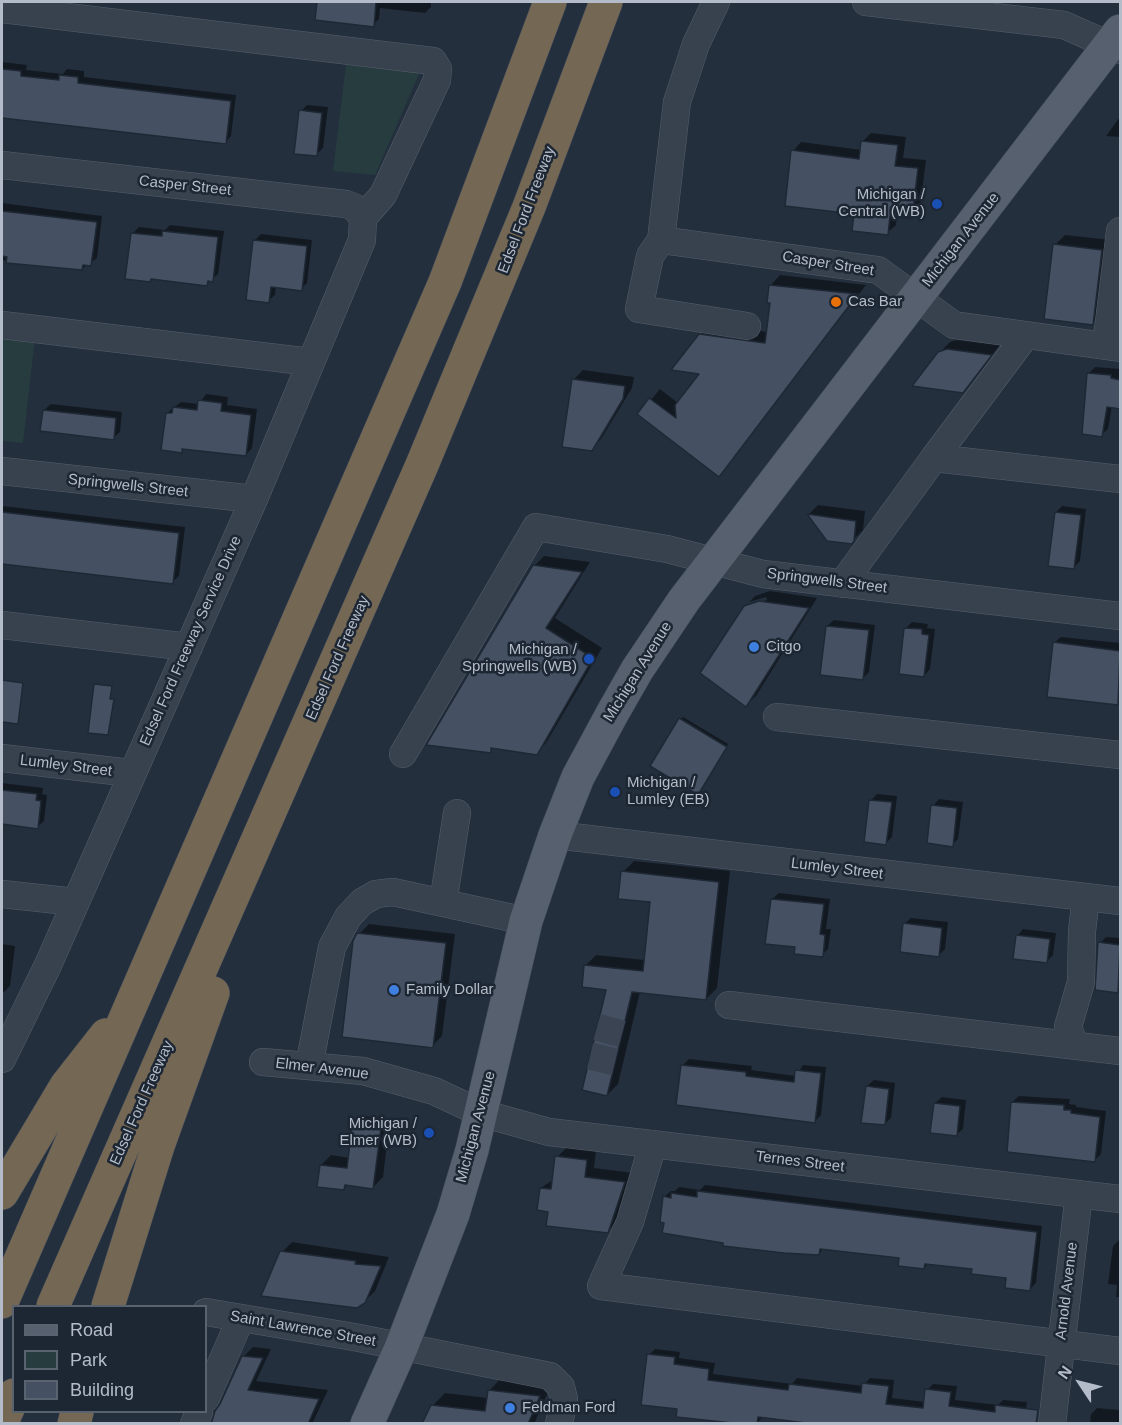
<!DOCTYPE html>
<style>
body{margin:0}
#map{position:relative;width:1122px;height:1425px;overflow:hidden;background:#242f3e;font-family:Arial,sans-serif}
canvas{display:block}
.frame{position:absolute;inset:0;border:3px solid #b4bcc9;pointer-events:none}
.legend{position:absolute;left:12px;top:1305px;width:195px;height:108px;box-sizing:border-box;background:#1d2633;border:2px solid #59626f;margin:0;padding:8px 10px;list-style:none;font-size:18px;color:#b4bcc9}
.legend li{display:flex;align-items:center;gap:12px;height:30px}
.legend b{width:30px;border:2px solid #59626f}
.north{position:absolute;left:1050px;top:1353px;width:60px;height:60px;-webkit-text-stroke:4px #1d2633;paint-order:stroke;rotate:305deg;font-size:16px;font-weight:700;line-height:24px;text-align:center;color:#b4bcc9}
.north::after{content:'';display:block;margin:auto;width:21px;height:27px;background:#b4bcc9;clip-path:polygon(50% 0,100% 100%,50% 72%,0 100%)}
</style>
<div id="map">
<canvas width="1122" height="1425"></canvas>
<div class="frame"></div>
<ul class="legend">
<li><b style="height:8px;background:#56606e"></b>Road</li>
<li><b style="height:16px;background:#263c3f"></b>Park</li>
<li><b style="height:16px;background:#455162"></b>Building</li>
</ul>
<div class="north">N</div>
</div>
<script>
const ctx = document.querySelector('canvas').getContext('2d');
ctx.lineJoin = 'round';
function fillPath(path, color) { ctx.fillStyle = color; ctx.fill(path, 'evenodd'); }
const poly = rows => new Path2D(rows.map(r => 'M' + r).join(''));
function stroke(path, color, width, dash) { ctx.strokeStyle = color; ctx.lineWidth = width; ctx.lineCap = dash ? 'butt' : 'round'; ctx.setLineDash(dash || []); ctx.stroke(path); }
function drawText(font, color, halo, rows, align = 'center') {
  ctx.font = font + ' Arial,sans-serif'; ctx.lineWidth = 5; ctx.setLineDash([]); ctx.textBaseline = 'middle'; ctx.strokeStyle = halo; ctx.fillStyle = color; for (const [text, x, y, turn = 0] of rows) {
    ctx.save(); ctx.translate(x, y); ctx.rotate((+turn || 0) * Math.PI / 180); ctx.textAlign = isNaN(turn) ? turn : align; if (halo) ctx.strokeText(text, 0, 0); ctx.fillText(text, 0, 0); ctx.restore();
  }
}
fillPath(poly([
 [346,64,420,72,375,175,333,171],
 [2,334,35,338,23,443,2,441]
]), '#263c3f');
fillPath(poly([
 [318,2,431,2,431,7,425,13,380,8,379,19,373,25,316,19],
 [2,62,27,65,26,70,63,74,67,69,84,71,84,77,236,95,231,136,225,143,2,116],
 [307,105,328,107,323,148,316,155,301,111],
 [1120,117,1120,137,1106,136],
 [871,133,906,137,903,158,926,160,920,208,912,217,897,215,896,225,887,233,856,213,793,151,801,142,862,150,863,141],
 [2,203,102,216,97,258,82,269,2,260],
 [170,225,224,231,218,274,206,285,153,278,150,281,133,233,139,227,165,230],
 [261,234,312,240,307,283,301,289,276,286,275,295,268,301,254,241],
 [1065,235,1111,240,1102,313,1092,323,1055,245],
 [780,275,866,285,719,475,639,414,660,389,678,403,702,373,700,335,710,325,768,332,772,302,771,285],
 [957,340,1000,345,963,391,939,353,950,342],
 [1095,367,1120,369,1120,407,1112,406,1108,429,1101,435,1089,373],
 [583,370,634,377,632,388,601,439,591,449,573,380],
 [206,394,228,397,227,405,257,409,252,448,246,455,185,447,181,451,167,413,181,402,199,404],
 [51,404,122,412,120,432,113,438,44,410],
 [818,505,865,511,863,530,851,542,809,514],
 [2,506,185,527,179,576,172,582,2,563],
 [1062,506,1086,509,1080,561,1074,567,1056,512],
 [544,556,590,562,555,618,602,648,546,743,536,753,494,747,490,751,534,566],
 [770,591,817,598,756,696,746,705,745,607,767,600,766,597,749,602,755,596],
 [834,620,875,625,869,672,863,678,827,626],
 [912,622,928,624,927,628,935,629,930,669,924,676,906,628],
 [1061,637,1120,643,1120,703,1048,695,1054,643],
 [683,717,728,744,701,790,680,719],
 [2,783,43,788,42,794,47,795,44,821,37,827,2,823],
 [877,794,897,796,892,837,886,843,871,800],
 [939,799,963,802,958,839,952,845,933,806],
 [634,861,730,871,717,988,706,999,640,992,618,1084,607,1095,608,988,585,966,596,955,645,960,652,901,623,872],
 [779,893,830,899,826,929,831,929,828,949,822,955,796,946,772,899],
 [911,918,948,922,945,949,939,955,904,924],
 [369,924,455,934,442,1036,432,1046,359,934],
 [1023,929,1056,933,1053,955,1047,961,1017,936],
 [1106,937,1120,938,1120,988,1117,991,1100,943],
 [2,944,15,946,10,986,4,992,2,992],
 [689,1059,752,1066,751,1070,796,1076,803,1065,826,1067,821,1115,815,1121,682,1066],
 [874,1080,895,1083,891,1118,884,1124,867,1086],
 [1019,1096,1070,1099,1069,1104,1076,1105,1076,1107,1106,1111,1101,1154,1094,1161,1012,1102],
 [942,1097,966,1100,963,1129,956,1135,935,1103],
 [363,1116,390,1119,383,1177,373,1187,348,1184,344,1189,321,1165,331,1155,350,1158,354,1126],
 [567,1147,596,1151,594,1168,634,1173,617,1222,607,1232,541,1188,554,1179,557,1157],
 [705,1185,1042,1226,1036,1283,1029,1290,1008,1276,974,1268,929,1263,924,1268,901,1257,824,1248,819,1254,665,1221,664,1197,671,1191,675,1191,679,1187,700,1190],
 [1120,1239,1120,1297,1116,1297,1117,1285,1108,1284,1113,1246],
 [292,1242,389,1257,375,1291,364,1302,282,1252],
 [253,1347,271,1349,256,1381,328,1390,312,1424,212,1424,243,1357],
 [655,1349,680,1352,679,1358,715,1363,713,1374,792,1384,797,1378,863,1386,870,1378,894,1380,892,1398,925,1402,927,1390,933,1384,957,1386,955,1400,998,1405,1003,1400,1027,1402,1024,1424,763,1417,756,1424,679,1408,649,1355],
 [502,1377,552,1383,534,1424,424,1424,432,1406,445,1393,488,1398,489,1391],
 [1097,1408,1120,1410,1120,1424,1090,1424,1091,1414]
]), '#0007');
const building = poly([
 [317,2,376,2,374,27,315,20,317,2],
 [2,69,21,71,21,76,59,80,59,75,78,77,78,83,231,101,226,144,2,118,2,69],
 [299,110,322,113,317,156,294,154,299,110],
 [861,141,898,145,895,166,918,168,912,219,890,216,888,235,852,231,854,214,785,206,791,150,859,159,861,141],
 [2,211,97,222,91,266,83,265,82,270,6,263,7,257,2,256,2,211],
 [162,231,218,237,213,282,208,281,207,286,151,279,150,282,125,279,131,233,162,236,162,231],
 [253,240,307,246,302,291,271,287,269,303,246,300,253,240],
 [1053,244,1102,250,1093,325,1044,319,1053,244],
 [769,285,858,294,719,477,637,414,649,398,676,418,675,405,699,374,671,370,699,334,765,343,770,303,767,303,769,285],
 [947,349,992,355,963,393,912,386,938,352,947,349],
 [1087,373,1111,375,1111,378,1120,380,1120,409,1107,407,1102,437,1082,434,1087,373],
 [572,379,625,386,623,399,592,451,562,447,572,379],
 [198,400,222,403,221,411,251,415,246,456,182,449,182,453,161,450,166,413,172,413,173,407,197,410,198,400],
 [43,410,116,418,114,440,40,431,43,410],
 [2,512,179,533,173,584,2,564,2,512],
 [1055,512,1081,515,1074,569,1048,566,1055,512],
 [807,514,856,521,854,541,852,544,827,541,807,514],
 [533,565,582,572,546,628,593,658,537,755,491,748,491,753,426,745,533,565],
 [759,601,809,608,746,707,700,673,744,606,759,601],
 [826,626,869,630,863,680,820,675,826,626],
 [904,628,922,629,922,634,929,635,924,677,899,674,904,628],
 [1053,642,1120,651,1118,705,1047,697,1053,642],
 [2,680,23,683,18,724,2,722,2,680],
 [94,684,112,686,110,699,114,699,108,735,88,733,94,684],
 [679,718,727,747,698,795,650,766,679,718],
 [2,790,37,794,36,800,41,801,38,829,2,824,2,790],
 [869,800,892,802,886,845,864,842,869,800],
 [931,805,957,808,953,847,927,843,931,805],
 [621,871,719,882,706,1000,632,992,607,1096,582,1090,606,990,582,987,584,965,643,971,650,902,618,899,621,871],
 [771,899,824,904,820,934,825,935,823,957,794,954,795,947,765,944,771,899],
 [903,923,942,928,939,957,900,952,903,923],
 [357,933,446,943,433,1048,342,1037,353,941,357,933],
 [1016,935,1050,939,1047,963,1013,959,1016,935],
 [1098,942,1120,945,1118,993,1095,990,1098,942],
 [681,1065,746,1072,746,1076,794,1082,795,1070,821,1073,815,1123,676,1105,681,1065],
 [866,1086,889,1089,885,1125,861,1123,866,1086],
 [1011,1102,1064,1105,1064,1110,1071,1110,1071,1113,1100,1117,1095,1162,1007,1152,1011,1102],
 [934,1103,960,1106,957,1136,930,1133,934,1103],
 [352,1125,381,1128,373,1189,345,1185,344,1190,317,1187,320,1165,347,1168,352,1125],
 [555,1156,587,1160,585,1177,625,1182,608,1233,546,1226,548,1212,537,1210,540,1188,551,1189,555,1156],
 [697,1191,1037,1232,1030,1291,1005,1288,1006,1278,971,1274,972,1269,925,1264,924,1269,898,1266,899,1258,820,1249,819,1255,784,1253,723,1246,723,1243,662,1233,664,1223,660,1222,663,1196,671,1198,671,1193,697,1197,697,1191],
 [280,1251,356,1261,355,1264,381,1266,365,1303,357,1308,261,1296,280,1251],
 [647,1354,675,1357,674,1364,709,1369,708,1380,788,1390,789,1384,861,1393,862,1383,889,1386,886,1404,923,1408,925,1389,951,1392,949,1406,995,1412,995,1405,1038,1410,1036,1424,814,1424,758,1417,757,1424,742,1424,676,1417,677,1409,641,1405,647,1354],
 [242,1356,263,1358,248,1390,319,1399,308,1424,211,1424,215,1411,220,1404,242,1356],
 [488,1390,540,1396,528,1424,422,1424,431,1405,485,1411,488,1390]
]);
fillPath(building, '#455162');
stroke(building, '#1f2835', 1.5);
stroke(poly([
 [597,1027,622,1034],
 [590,1056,615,1062]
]), '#3a4453', 27, [27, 14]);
const minor = poly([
 [866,2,1064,25,1120,50],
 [2,9,433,61,438,69,437,80,383,195,363,218],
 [2,165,346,204,354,207,363,218],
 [661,240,878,270,954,325,1120,348],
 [661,240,677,102,696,44,716,2],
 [661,240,650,256,639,309,747,326],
 [2,325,311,362],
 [1026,335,934,458,1120,479],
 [1106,346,1120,231],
 [2,471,254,499],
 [842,584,934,458],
 [2,625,189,647],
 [777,717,1120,755],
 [403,754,536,527,667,549,763,574,1120,616],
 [2,758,131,773],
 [555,835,1120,901],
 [2,894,76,902],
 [443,903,457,813],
 [729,1005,1120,1051],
 [1075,1046,1068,1027,1081,982,1082,931,1086,897],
 [2,1059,48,965,254,499,362,240,363,218],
 [263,1062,363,1071,434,1091,481,1113,549,1132,1120,1199],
 [309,1066,332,947,348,917,362,902,376,894,393,892,526,921],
 [653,1144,630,1222,601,1286,1120,1351],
 [206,1312,354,1337,550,1376,561,1387,564,1399,559,1424],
 [206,1398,241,1318],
 [194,1424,199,1412],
 [1052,1424,1079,1194]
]);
const major = poly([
 [367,1424,401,1348,453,1214,472,1150,526,921,555,835,578,777,612,714,637,670,684,600,1120,31]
]);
const highway = poly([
 [2,1193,66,1086,106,1035],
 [2,1302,445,282,550,2],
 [53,1306,422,465,529,207,606,2],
 [108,1306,158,1146,213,993],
 [2,1422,14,1395],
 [74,1424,77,1412]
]);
stroke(minor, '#565f6c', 28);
stroke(major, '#414a57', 34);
stroke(highway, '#434c59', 34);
stroke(minor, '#38414e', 27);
stroke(major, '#56606e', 33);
stroke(highway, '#746855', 33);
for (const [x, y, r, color] of [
 [937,204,6,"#1a4fb4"],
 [836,302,6,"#e8710a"],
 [754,647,6,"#3f7fe0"],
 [589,659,6,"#1a4fb4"],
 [615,792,6,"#1a4fb4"],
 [394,990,6,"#3f7fe0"],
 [429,1133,6,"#1a4fb4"],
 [510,1408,6,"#3f7fe0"]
]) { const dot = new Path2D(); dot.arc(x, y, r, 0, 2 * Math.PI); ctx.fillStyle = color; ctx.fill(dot); stroke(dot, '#1d2633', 2); }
drawText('15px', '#b4bcc9', '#1d2633', [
 ["Casper Street",185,186,6],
 ["Edsel Ford Freeway",527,210,-69],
 ["Michigan Avenue",961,240,-52],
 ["Casper Street",828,264,9],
 ["Springwells Street",128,486,6],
 ["Springwells Street",827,581,7],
 ["Edsel Ford Freeway Service Drive",191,641,-66],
 ["Edsel Ford Freeway",338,658,-66],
 ["Michigan Avenue",638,672,-58],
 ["Lumley Street",66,766,7],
 ["Lumley Street",837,869,7],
 ["Elmer Avenue",322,1069,7],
 ["Edsel Ford Freeway",142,1103,-66],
 ["Michigan Avenue",476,1127,-75],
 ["Ternes Street",800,1162,7],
 ["Arnold Avenue",1067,1291,-83],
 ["Saint Lawrence Street",303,1329,10]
]);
drawText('15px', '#b4bcc9', '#1d2633', [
 ["Michigan /",925,195,"right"],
 ["Central (WB)",925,212,"right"],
 ["Cas Bar",848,302],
 ["Citgo",766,647],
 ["Michigan /",577,650,"right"],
 ["Springwells (WB)",577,667,"right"],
 ["Michigan /",627,783],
 ["Lumley (EB)",627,800],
 ["Family Dollar",406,990],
 ["Michigan /",417,1124,"right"],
 ["Elmer (WB)",417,1141,"right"],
 ["Feldman Ford",522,1408]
], 'left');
</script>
